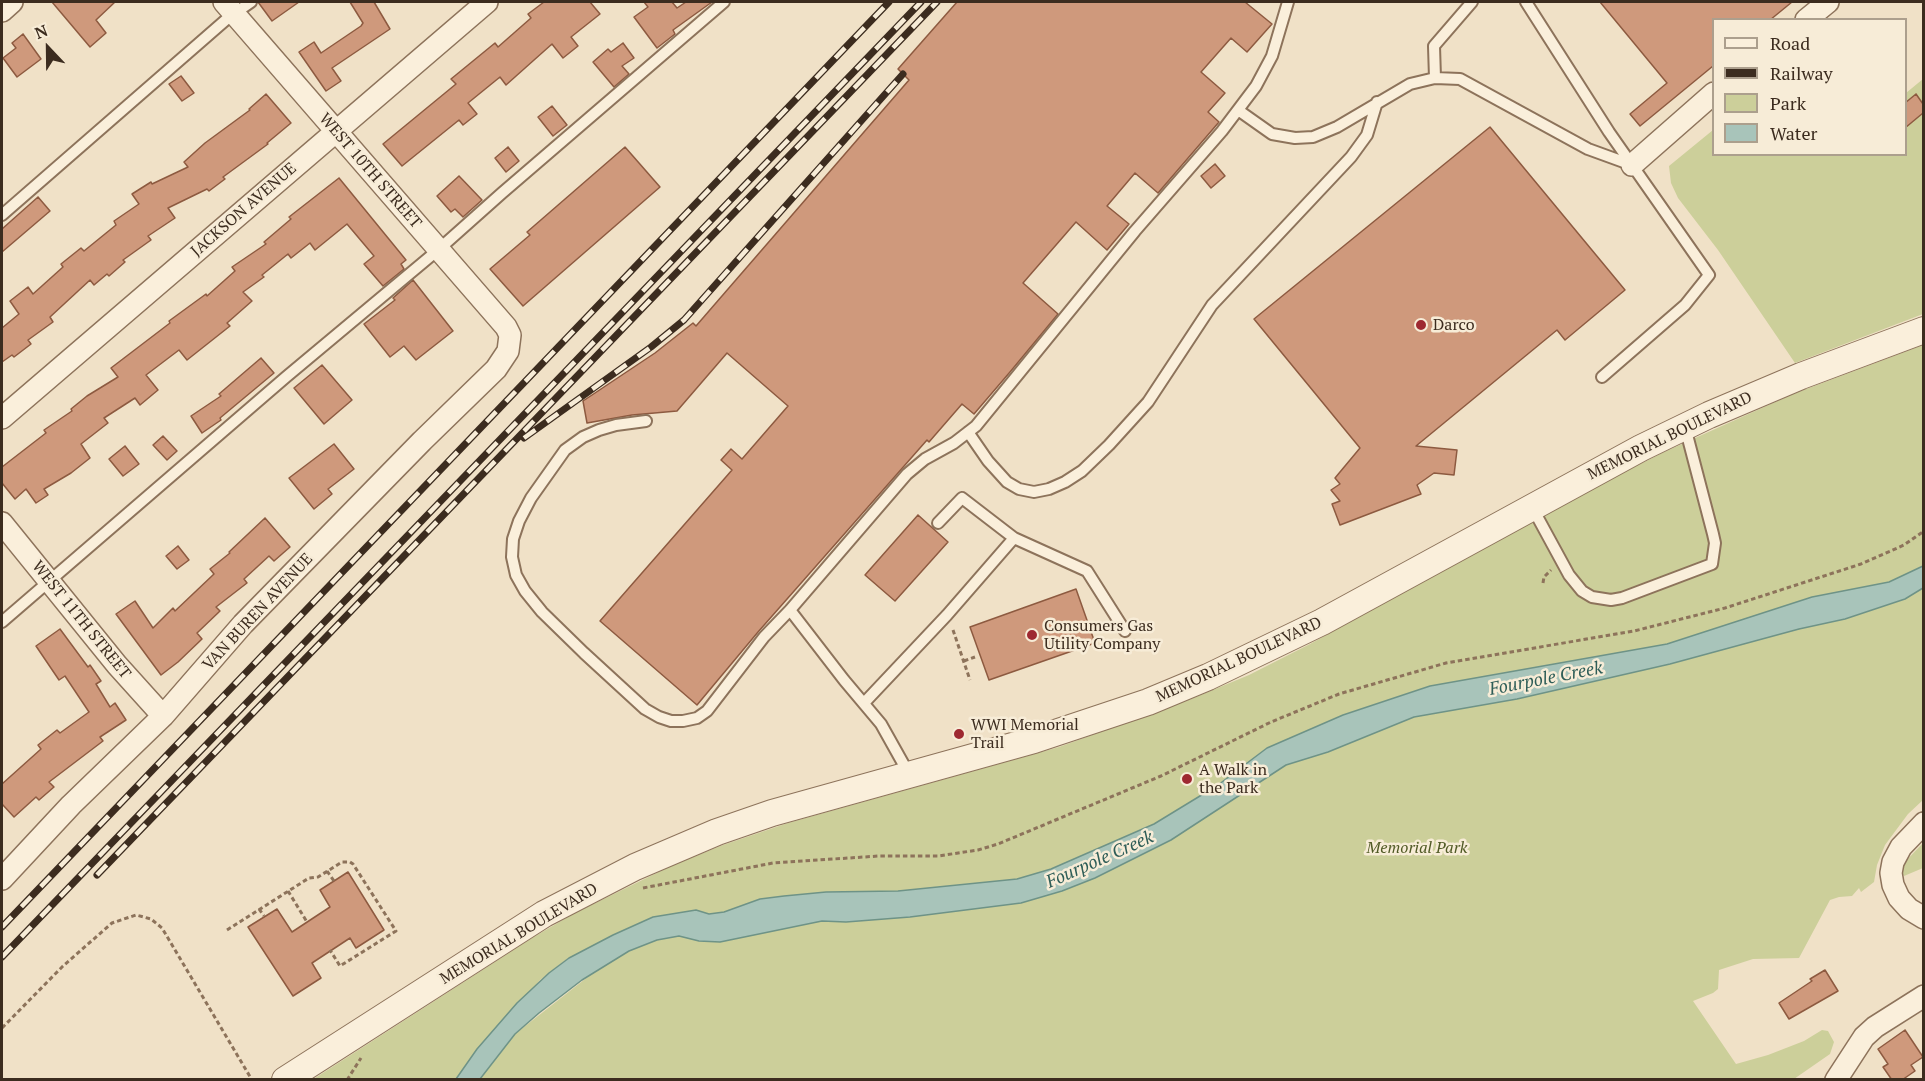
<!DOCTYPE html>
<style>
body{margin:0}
#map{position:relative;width:1925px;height:1081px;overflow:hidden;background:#f0e1c7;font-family:"PT Serif",serif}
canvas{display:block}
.frame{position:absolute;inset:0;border:3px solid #3c2c1f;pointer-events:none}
.legend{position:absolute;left:1712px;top:18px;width:195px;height:138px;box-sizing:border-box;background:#f7ecd7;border:2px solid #ac9f8d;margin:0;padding:8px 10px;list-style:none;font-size:18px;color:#3c2c1f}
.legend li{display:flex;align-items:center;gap:12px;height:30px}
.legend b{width:30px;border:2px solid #ac9f8d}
.north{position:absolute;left:18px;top:18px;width:60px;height:60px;-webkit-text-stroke:4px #f7ecd7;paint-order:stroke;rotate:338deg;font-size:16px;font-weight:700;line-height:24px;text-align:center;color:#3c2c1f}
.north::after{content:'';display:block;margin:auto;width:21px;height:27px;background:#3c2c1f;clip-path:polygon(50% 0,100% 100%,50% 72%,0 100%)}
</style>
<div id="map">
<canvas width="1925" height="1081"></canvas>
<div class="frame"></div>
<ul class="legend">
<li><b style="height:8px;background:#faefdb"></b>Road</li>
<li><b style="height:8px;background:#3c2c1f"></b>Railway</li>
<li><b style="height:16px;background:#cccf9a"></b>Park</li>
<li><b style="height:16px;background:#a8c4ba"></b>Water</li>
</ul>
<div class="north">N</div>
</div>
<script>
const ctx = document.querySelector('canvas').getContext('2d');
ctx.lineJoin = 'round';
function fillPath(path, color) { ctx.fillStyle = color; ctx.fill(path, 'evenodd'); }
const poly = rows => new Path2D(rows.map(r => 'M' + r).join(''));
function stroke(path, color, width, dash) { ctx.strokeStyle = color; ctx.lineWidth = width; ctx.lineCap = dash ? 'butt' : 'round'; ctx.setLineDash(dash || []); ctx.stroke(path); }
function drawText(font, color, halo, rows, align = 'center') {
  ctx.font = font + ' "PT Serif",serif'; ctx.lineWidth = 5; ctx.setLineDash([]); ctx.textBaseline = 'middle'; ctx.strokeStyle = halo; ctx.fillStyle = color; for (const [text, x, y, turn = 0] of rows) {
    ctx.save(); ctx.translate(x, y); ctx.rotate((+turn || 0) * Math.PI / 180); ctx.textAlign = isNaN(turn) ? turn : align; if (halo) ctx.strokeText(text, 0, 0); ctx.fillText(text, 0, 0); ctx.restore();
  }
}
fillPath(poly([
 [1923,79,1923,314,1795,363,1718,250,1678,198,1671,183,1669,166,1713,130,1714,154,1906,154,1906,93],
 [1923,345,1923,573,1587,682,1670,664,1799,629,1845,619,1905,599,1923,588,1923,800,1908,814,1885,845,1877,865,1874,882,1861,892,1859,888,1852,896,1839,897,1830,900,1799,958,1753,959,1719,970,1718,989,1713,993,1693,1001,1736,1064,1768,1055,1804,1041,1822,1030,1828,1031,1834,1042,1830,1054,1794,1079,480,1079,515,1034,589,976,578,954,567,959,540,980,458,1079,312,1080,532,938,573,914,671,866,723,845,788,823,1059,747,1191,699,1249,675,1310,644,1579,495,1664,452,1793,394],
 [1923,843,1923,868,1904,876,1901,871,1903,864]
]), '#cccf9a');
const water = poly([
 [1923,566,1923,588,1905,599,1845,619,1799,629,1670,664,1517,699,1414,717,1328,752,1286,765,1171,840,1095,878,1062,891,1021,903,910,917,846,922,822,921,720,942,699,941,679,936,657,940,629,951,582,980,539,1013,515,1034,480,1079,456,1079,477,1049,517,1003,549,973,569,958,613,935,653,917,696,910,709,914,724,912,760,899,784,896,826,892,898,891,1017,879,1051,869,1154,824,1218,785,1267,748,1343,715,1430,686,1667,644,1812,597,1889,582,1923,566]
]);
fillPath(water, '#a8c4ba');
stroke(water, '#6e9387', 1.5);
const building = poly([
 [52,2,115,2,96,20,106,33,90,47,52,2],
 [258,2,299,2,272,21,258,2],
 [350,2,374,2,390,29,332,68,341,81,326,91,299,52,314,42,321,53,361,26,363,23,350,2],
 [544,2,590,2,600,14,571,37,578,46,563,58,552,44,506,85,500,77,468,103,477,114,463,125,459,120,402,166,383,144,456,84,451,79,495,43,498,47,531,18,528,14,544,2],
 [644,2,672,2,677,8,686,2,712,2,673,30,675,34,657,48,634,17,648,7,644,2],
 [957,2,1245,2,1272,24,1247,52,1231,38,1201,72,1225,93,1208,112,1219,122,1158,193,1135,173,1107,206,1129,224,1107,250,1076,222,1023,283,1058,314,1010,372,974,414,962,404,929,442,927,440,758,632,697,705,600,621,732,470,721,460,731,449,742,459,788,406,727,353,677,411,632,415,587,423,583,401,655,353,693,323,696,326,909,80,898,69,957,2],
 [1600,2,1792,2,1770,20,1713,20,1713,66,1640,126,1630,114,1667,83,1600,2],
 [23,34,41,59,17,77,3,58,16,48,12,43,23,34],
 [623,43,634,58,622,66,629,74,614,87,593,62,608,49,611,52,623,43],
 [181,76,194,93,182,101,169,84,181,76],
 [266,94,291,123,267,143,268,144,223,177,225,179,209,191,207,189,168,208,175,218,148,236,151,240,123,260,125,262,109,276,107,274,94,285,90,280,50,317,53,322,28,340,31,344,14,357,12,355,2,362,2,328,19,314,10,301,28,287,33,294,63,267,61,264,81,248,84,251,116,225,114,221,139,204,132,194,151,182,152,184,188,167,184,162,205,143,250,110,249,109,266,94],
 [1916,94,1923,104,1923,113,1905,128,1905,103,1916,94],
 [552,106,567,125,553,136,538,117,552,106],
 [1490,127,1625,290,1565,340,1557,330,1416,446,1457,450,1454,475,1434,473,1417,485,1421,494,1340,525,1332,504,1340,501,1331,490,1340,484,1335,478,1360,448,1254,319,1490,127],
 [508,147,519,161,506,172,495,158,508,147],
 [625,147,660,187,523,306,490,269,530,235,527,232,625,147],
 [1215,164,1225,176,1211,188,1201,176,1215,164],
 [459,176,482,200,463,217,455,209,451,212,437,196,459,176],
 [339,178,406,260,401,264,404,269,383,286,364,264,374,256,347,224,315,250,310,243,291,258,288,254,262,275,264,277,243,292,252,301,227,323,230,326,187,360,179,350,146,375,158,390,140,405,135,398,104,418,108,423,81,444,90,458,71,473,44,489,48,495,36,503,26,489,15,499,2,483,2,467,46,433,44,430,72,411,71,409,87,396,118,377,111,368,170,323,169,321,206,294,207,296,235,271,232,267,266,244,264,242,291,219,289,217,339,178],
 [38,197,50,211,2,252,2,229,38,197],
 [413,280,453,331,416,360,404,346,390,357,364,324,395,300,393,298,413,280],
 [261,358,274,373,220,418,221,420,202,433,191,416,221,396,219,394,261,358],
 [322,365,352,400,324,424,294,388,322,365],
 [163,436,177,451,167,460,153,445,163,436],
 [334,444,354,469,328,489,332,494,314,509,289,478,334,444],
 [125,446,139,464,123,476,109,459,125,446],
 [918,515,948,542,895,601,865,575,918,515],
 [265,518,290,547,274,561,269,556,244,579,247,583,216,607,220,611,197,633,202,639,178,662,161,675,116,614,135,601,153,628,173,608,175,611,214,574,210,569,230,553,229,552,265,518],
 [178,546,189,560,177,569,166,556,178,546],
 [1076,589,1095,643,989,680,970,627,1076,589],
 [60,629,88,667,90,665,101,681,96,684,110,707,115,703,126,720,100,737,103,741,49,782,54,787,39,800,36,797,14,817,2,804,2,784,41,749,38,745,57,730,60,733,89,712,65,676,59,680,36,646,60,629],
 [348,872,384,930,356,948,350,938,312,963,321,978,293,996,248,927,277,909,292,932,330,907,320,890,348,872],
 [1825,970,1838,991,1789,1019,1779,1003,1812,981,1810,979,1825,970],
 [1905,1030,1923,1057,1911,1065,1915,1071,1902,1080,1892,1080,1883,1067,1888,1064,1878,1049,1905,1030]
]);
fillPath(building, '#cf997c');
stroke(building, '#8d5a40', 1.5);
const service = poly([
 [1526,2,1609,132,1709,275,1685,305,1602,377],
 [1435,78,1434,46,1472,2],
 [1238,110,1272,134,1295,138,1313,137,1337,127,1410,84,1435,78,1460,79,1588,149,1632,165],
 [2,215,228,18,251,2],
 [646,421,616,425,599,430,583,437,565,450,531,498,519,521,513,539,512,557,516,575,525,591,542,612,584,653,645,709,659,717,671,721,683,721,697,718,707,711,764,637,790,610,907,474,925,459,954,443,976,426,1135,231,1222,131,1256,86,1272,56,1288,2],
 [968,432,988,461,1007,482,1019,489,1034,492,1049,489,1065,482,1082,471,1109,445,1148,402,1212,305,1351,157,1367,135,1377,102],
 [1532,507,1569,575,1582,591,1592,597,1611,600,1622,598,1712,564,1715,543,1713,534,1685,427],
 [1014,538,1087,571,1125,631],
 [790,610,844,680,881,724,909,774],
 [2,622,286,377,438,250,502,193,724,2],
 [864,703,947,615,1014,538,962,498,938,523]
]);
const minor = poly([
 [2,11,12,2],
 [1806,20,1828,2],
 [1632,165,1714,93],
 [2,418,487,2],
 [2,523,117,665,163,716],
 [1924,823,1901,847,1893,862,1891,873,1893,885,1899,898,1909,909,1924,918],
 [2,879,71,805,163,716,243,624,422,441,496,369,508,351,510,335,506,327,224,2],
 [1836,1080,1864,1037,1875,1027,1924,996]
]);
const tertiary = poly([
 [285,1080,544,914,635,867,717,832,772,813,1034,740,1148,702,1208,677,1322,622,1641,448,1709,415,1801,376,1924,330]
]);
stroke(service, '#8d735b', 14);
stroke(minor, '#8d735b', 24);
stroke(tertiary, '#8d735b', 28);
stroke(poly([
 [1543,583,1544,577,1551,570],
 [953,630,970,680],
 [964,661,975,657],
 [327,871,334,881],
 [643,888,773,863,879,856,938,856,978,850,998,844,1161,776,1271,722,1339,694,1446,663,1634,631,1725,608,1861,564,1904,545,1924,531],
 [288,891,307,922],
 [259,909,264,916],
 [227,930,309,878,318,877,342,862,350,862,353,864,396,931,340,966,330,950],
 [2,1028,63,966,112,923,136,915,151,919,162,928,252,1080],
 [347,1080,361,1058]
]), '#8d735b', 3, [4.5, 3]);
stroke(service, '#faefdb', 10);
stroke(minor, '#faefdb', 21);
stroke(tertiary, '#faefdb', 26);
const rail = poly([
 [524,438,651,347,684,320,903,74],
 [97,875,937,2],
 [2,927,889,2],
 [2,957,921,2]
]);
stroke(rail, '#3c2c1f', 7);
stroke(rail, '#f7ecd7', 4.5, [14]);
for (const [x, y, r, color] of [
 [1421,325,6,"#9e2931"],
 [1032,635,6,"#9e2931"],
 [959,734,6,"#9e2931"],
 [1187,779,6,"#9e2931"]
]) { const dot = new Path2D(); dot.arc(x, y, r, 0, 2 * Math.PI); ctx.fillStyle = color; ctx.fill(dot); stroke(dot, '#f7ecd7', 2); }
drawText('16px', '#3c2c1f', '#f7ecd7', [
 ["WEST 10TH STREET",370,171,49],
 ["JACKSON AVENUE",244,210,-41],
 ["MEMORIAL BOULEVARD",1670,436,-26],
 ["VAN BUREN AVENUE",258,612,-47],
 ["WEST 11TH STREET",81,620,51],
 ["MEMORIAL BOULEVARD",1239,660,-25],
 ["MEMORIAL BOULEVARD",519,934,-31]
]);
drawText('16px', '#3c2c1f', '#f7ecd7', [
 ["Darco",1433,325],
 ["Consumers Gas",1044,626],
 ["Utility Company",1044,644],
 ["WWI Memorial",971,725],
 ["Trail",971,743],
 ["A Walk in",1199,770],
 ["the Park",1199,788]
], 'left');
drawText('italic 16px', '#505a25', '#f7ecd7', [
 ["Memorial Park",1417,848]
]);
drawText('italic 18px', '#2e5d57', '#f7ecd7', [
 ["Fourpole Creek",1546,679,-11],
 ["Fourpole Creek",1100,860,-24]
]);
</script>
